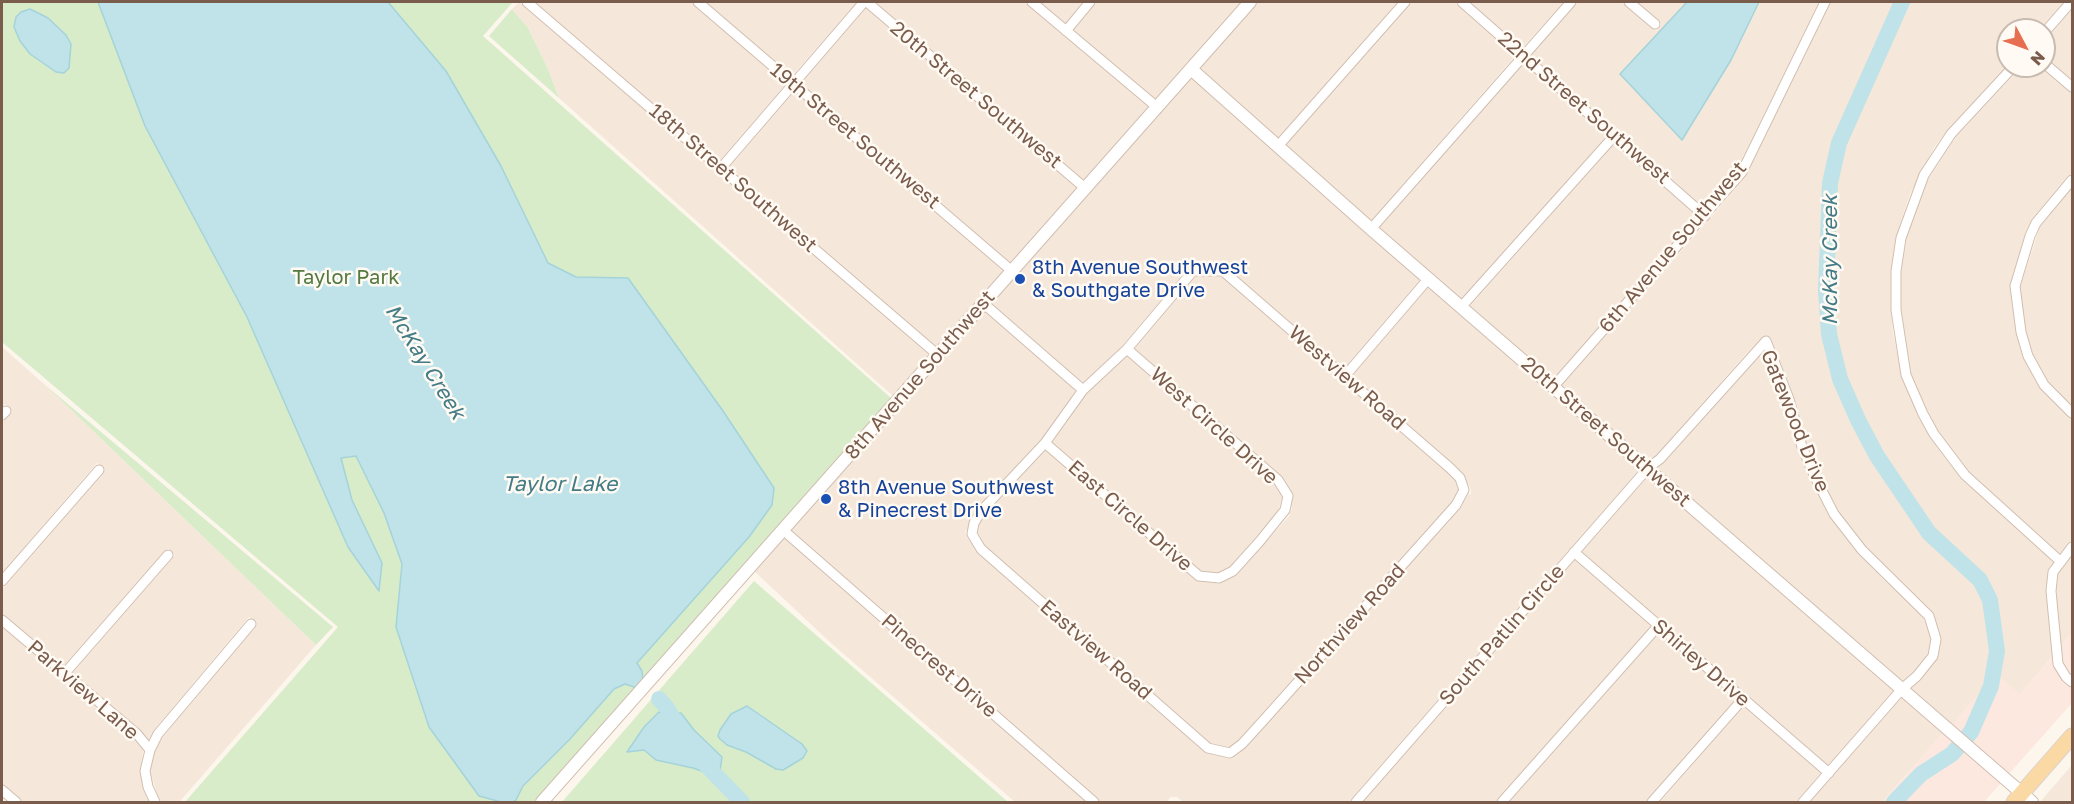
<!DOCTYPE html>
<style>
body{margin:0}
#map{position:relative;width:2074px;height:804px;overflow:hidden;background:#fdf6ec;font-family:"Golos Text",sans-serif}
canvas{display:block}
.frame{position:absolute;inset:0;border:3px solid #7a5c4d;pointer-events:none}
.north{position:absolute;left:1996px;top:18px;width:60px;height:60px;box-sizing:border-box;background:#fffaf3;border:2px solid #cabbb1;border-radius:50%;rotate:131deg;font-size:16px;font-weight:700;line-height:24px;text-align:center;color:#7a5c4d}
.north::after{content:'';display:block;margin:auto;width:21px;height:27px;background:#e76f51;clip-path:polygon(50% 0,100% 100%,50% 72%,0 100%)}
</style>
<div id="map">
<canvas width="2074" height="804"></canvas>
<div class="frame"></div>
<div class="north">N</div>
</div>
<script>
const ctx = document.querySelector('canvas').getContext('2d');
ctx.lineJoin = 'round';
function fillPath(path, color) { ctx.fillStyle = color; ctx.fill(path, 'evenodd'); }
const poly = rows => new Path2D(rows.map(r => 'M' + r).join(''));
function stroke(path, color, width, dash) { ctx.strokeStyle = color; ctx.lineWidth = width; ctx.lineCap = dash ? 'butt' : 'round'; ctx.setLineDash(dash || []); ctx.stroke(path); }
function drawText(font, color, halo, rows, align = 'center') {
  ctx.font = font + ' "Golos Text",sans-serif'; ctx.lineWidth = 5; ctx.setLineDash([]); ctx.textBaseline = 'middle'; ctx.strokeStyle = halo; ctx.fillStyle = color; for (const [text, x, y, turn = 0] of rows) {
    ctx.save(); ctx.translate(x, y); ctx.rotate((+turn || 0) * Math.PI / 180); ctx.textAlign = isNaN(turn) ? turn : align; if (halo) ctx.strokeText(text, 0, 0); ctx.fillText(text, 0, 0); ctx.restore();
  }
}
fillPath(poly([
 [519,2,931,355,894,397,559,98,548,69,528,28,512,9],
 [535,2,691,2,786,84,720,161],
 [705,2,857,2,792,76],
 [874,2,1025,2,1150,108,1084,181],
 [1039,2,1083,2,1065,24],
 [1097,2,1243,2,1156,100,1073,31],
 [1257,2,1398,2,1277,139,1198,69],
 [1412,2,1454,2,1516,55,1370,222,1285,146],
 [1469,2,1564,2,1522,48],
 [1578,2,1621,2,1656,31,1662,24,1636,2,1687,2,1621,74,1731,60,1759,2,1819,2,1737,169,1704,209,1530,55],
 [1831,2,2064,2,2040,30,2008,30,2008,65,1947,131,1934,148,1910,194,1896,237,1891,271,1891,309,1893,333,1902,376,1918,416,1945,458,1962,478,2054,562,2048,571,2046,590,2052,657,2020,694,1951,725,1910,689,1921,680,1938,657,1941,639,1933,614,1865,547,1838,511,1819,476,1807,446,1794,398,1771,340,1762,338,1744,356,1656,456,1648,462,1561,386,1712,216,1746,176],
 [866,7,1078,188,1011,264,800,83],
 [2072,8,2072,81,2044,57,2044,41],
 [1524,62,1608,135,1461,300,1378,229],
 [2022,66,2040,66,2072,93,2072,172,2032,220,2025,234,2010,286,2016,333,2023,357,2040,387,2072,419,2072,539,2060,554,1968,471,1939,432,1928,412,1911,374,1901,310,1901,272,1906,240,1920,198,1929,178,1955,138],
 [1191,76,1422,278,1344,369,1228,269,1227,266,1222,264,1220,266,1189,267,1123,345,1083,383,991,303],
 [794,91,1005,271,937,348,728,168],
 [1616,142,1698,216,1553,379,1470,306],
 [2072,188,2072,407,2048,382,2033,354,2025,331,2020,287,2040,226],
 [1196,276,1221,276,1447,472,1456,481,1459,489,1452,502,1258,718,1238,741,1229,747,1210,743,985,546,978,533,979,525,986,514,1046,450,1199,581,1216,582,1217,584,1223,583,1224,581,1237,575,1289,516,1292,508,1292,494,1281,477,1134,349],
 [1430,285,1641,468,1349,802,1183,802,1177,797,1171,797,1166,802,1101,802,790,530,984,310,1076,390,1041,440,978,507,970,520,968,530,965,531,967,537,978,553,1205,751,1228,757,1230,759,1234,758,1460,509,1468,495,1471,494,1471,489,1464,477,1454,465,1352,376],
 [2,347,44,384,316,645,181,800,181,802,162,802,159,800,150,772,154,752,163,737,257,624,249,617,154,730,148,741,140,730,72,673,175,555,168,548,64,666,2,614,2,589,105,470,97,463,2,573,2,423,12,411,5,404,2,407],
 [1765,350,1784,400,1798,448,1810,479,1830,516,1858,553,1883,579,1919,611,1929,628,1931,638,1928,653,1913,673,1902,682,1656,469,1664,463],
 [1127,355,1274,483,1283,497,1278,511,1230,567,1217,573,1201,571,1052,443,1087,393],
 [1649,475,1895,689,1828,766,1581,552],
 [784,537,1087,802,1015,802,831,643,754,571],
 [2072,555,2072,633,2060,647,2056,592,2058,574],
 [1575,559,1652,625,1495,802,1363,802],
 [2,626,133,737,143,750,140,772,143,788,149,802,23,802,2,784],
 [1660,632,1736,699,1645,802,1509,802],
 [1903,696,1944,732,1882,802,1810,802],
 [1744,706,1821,773,1796,802,1660,802],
 [2072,765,2072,802,2040,802]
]), '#f5e8da');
fillPath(poly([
 [2072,633,2072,676,2063,662,2060,647],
 [2052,657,2053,664,2063,680,2072,688,2072,703,2008,775,1951,725,1996,674,2020,694],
 [1944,732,2002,782,1984,802,1882,802]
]), '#fde8e0');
fillPath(poly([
 [2,2,513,2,483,36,891,398,534,802,185,802,338,627,2,342],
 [512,9,528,28,548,69,559,98,489,36],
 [44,384,333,627,316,645],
 [754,581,1008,802,562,802]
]), '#d8ecc9');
const water = poly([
 [98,2,388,2,446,71,501,166,548,263,576,277,628,278,723,411,774,488,772,505,749,537,637,663,642,671,643,680,637,688,625,684,614,689,570,739,523,786,516,800,513,802,501,802,479,796,429,727,396,627,402,564,384,513,356,456,341,458,352,500,382,563,379,591,348,547,247,317,145,126,98,2],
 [1687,2,1759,2,1731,60,1682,140,1620,74,1687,2],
 [30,9,48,18,66,35,71,44,69,68,64,73,56,72,30,54,20,41,14,27,16,17,21,12,30,9],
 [747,706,802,744,807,751,803,758,783,770,776,769,746,752,727,745,720,739,718,736,720,730,731,714,747,706],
 [659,712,665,714,681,713,694,730,722,757,719,777,693,768,656,760,644,750,627,752,644,727,659,712]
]);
fillPath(water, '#bfe3e8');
stroke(water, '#a5d3da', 1.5);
stroke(poly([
 [659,699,667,708,680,731],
 [704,763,742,802],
 [1894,802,1921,774,1952,754,1971,732,1991,686,1997,651,1990,600,1980,580,1929,533,1877,456,1858,420,1840,379,1829,334,1826,290,1830,183,1839,143,1902,2]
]), '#bfe3e8', 16);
const minor = poly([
 [527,2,938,355],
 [698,2,1012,271],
 [867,2,1085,188],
 [1032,2,1157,107],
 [1462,2,1705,216],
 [1629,2,1655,24],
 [1066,31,1090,2],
 [2044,33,2071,2],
 [2044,63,2072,87],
 [2014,66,1951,134,1924,175,1901,238,1896,271,1896,310,1906,375,1923,414,1934,434,1965,475,2060,561],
 [1278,146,1405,2],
 [721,168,864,2],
 [2072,180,2036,223,2030,236,2015,286,2021,332,2028,356,2044,385,2072,413],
 [1371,229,1571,2],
 [1193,271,1223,271,1450,468,1460,478,1464,490,1456,505,1262,722,1242,744,1230,753,1208,748,981,549,972,534,974,523,982,510,1045,443,1083,390,1127,349,1193,271],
 [983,303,1083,390],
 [1462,306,1615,135],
 [1345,376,1429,278],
 [1554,386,1742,172,1825,2],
 [2,415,6,411],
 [1045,443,1199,576,1219,578,1233,571,1260,541,1285,510,1288,496,1278,480,1127,349],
 [783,530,1094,802],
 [2072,547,2053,572,2051,591,2058,664,2066,677,2072,682],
 [1574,552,1829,773],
 [2,581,99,470],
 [2,620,137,734,150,750,145,771,148,787,155,802],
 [65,673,168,555],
 [150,750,158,734,251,624],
 [2,790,16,802],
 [1356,802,1648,468,1660,459,1766,341,1789,399,1802,447,1815,477,1834,514,1862,550,1929,616,1936,639,1933,656,1917,676,1902,689,1803,802],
 [1502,802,1659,625],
 [1652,802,1743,699]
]);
const tertiary = poly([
 [1191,69,1371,229,2032,802],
 [542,802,1250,2]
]);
const primary = poly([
 [2014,802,2072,736]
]);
stroke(minor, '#d1beb0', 11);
stroke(tertiary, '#d1beb0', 14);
stroke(primary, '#dad1cd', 17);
stroke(minor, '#fff', 9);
stroke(tertiary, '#fff', 12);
stroke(primary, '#fbd9a5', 15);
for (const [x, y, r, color] of [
 [1020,279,6,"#1a4fb4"],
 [826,499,6,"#1a4fb4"]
]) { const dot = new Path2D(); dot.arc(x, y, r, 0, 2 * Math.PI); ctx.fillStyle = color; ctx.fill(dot); stroke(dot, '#fffaf3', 2); }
drawText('20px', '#7a5c4d', '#fffaf3', [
 ["20th Street Southwest",976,95,40],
 ["22nd Street Southwest",1584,108,41],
 ["19th Street Southwest",855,136,40],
 ["18th Street Southwest",733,178,41],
 ["6th Avenue Southwest",1673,247,-50],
 ["8th Avenue Southwest",920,375,-49],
 ["Westview Road",1347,378,41],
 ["Gatewood Drive",1795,421,68],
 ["West Circle Drive",1214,426,42],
 ["20th Street Southwest",1606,432,41],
 ["East Circle Drive",1130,516,41],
 ["Northview Road",1350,624,-48],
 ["South Patlin Circle",1502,635,-49],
 ["Eastview Road",1096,650,41],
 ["Shirley Drive",1701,663,41],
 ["Pinecrest Drive",939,666,41],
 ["Parkview Lane",83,690,41]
]);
drawText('20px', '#164399', '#fffaf3', [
 ["8th Avenue Southwest",1032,268],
 ["& Southgate Drive",1032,291],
 ["8th Avenue Southwest",838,488],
 ["& Pinecrest Drive",838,511]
], 'left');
drawText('20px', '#537a41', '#fffaf3', [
 ["Taylor Park",346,278]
]);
drawText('italic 21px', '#437c86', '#fffaf3', [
 ["McKay Creek",1830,260,-90],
 ["McKay Creek",425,362,58],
 ["Taylor Lake",560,484]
]);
</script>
